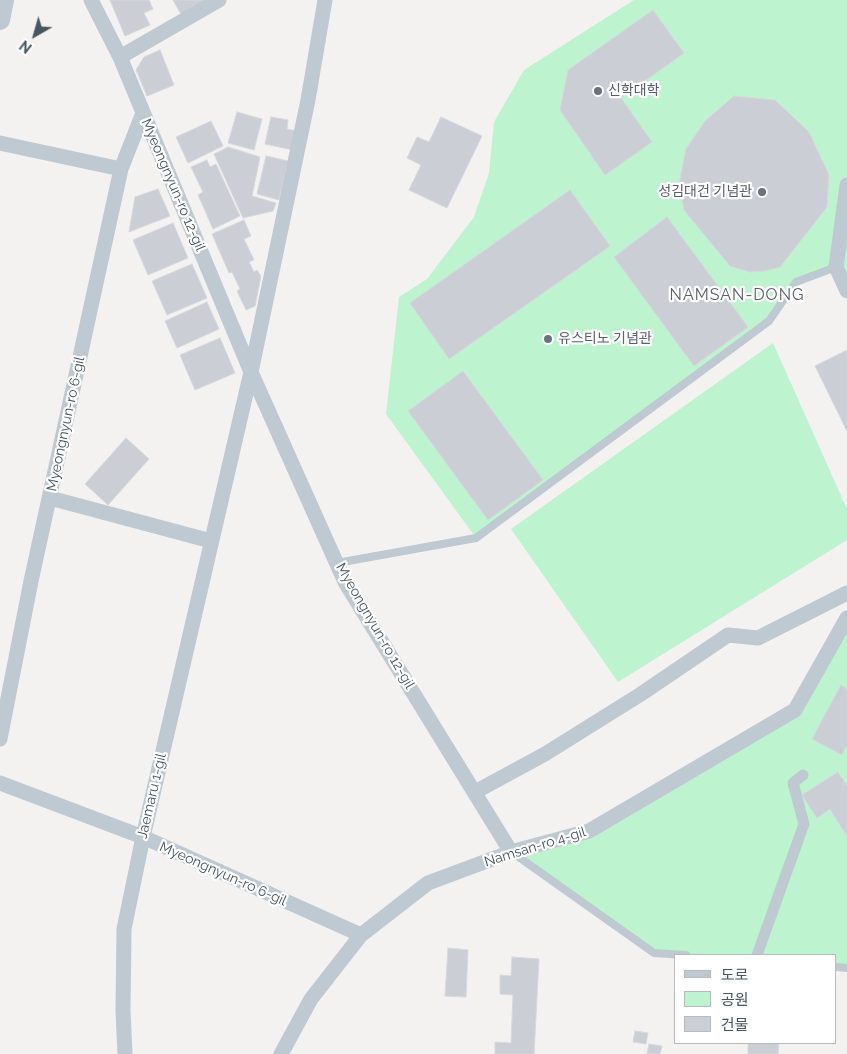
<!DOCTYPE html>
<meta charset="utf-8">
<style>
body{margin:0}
#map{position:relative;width:847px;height:1054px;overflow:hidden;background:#f4f1f1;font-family:Raleway,"Noto Sans KR",sans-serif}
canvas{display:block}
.legend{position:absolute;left:674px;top:954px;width:162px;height:90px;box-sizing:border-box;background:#fff;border:1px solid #b5bbbf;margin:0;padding:6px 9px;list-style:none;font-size:15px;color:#475660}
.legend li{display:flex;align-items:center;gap:10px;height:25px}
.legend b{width:25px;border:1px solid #b5bbbf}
.north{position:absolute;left:10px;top:10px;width:50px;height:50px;-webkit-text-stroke:4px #fff;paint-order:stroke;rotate:218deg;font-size:14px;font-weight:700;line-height:20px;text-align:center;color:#475660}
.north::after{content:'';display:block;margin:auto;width:18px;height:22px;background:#475660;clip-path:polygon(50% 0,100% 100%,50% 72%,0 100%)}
</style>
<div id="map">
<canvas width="847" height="1054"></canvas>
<ul class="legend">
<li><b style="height:6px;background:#bec9d1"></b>도로</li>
<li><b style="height:14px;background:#bef3cf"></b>공원</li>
<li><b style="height:14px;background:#cbced4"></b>건물</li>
</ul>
<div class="north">N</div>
</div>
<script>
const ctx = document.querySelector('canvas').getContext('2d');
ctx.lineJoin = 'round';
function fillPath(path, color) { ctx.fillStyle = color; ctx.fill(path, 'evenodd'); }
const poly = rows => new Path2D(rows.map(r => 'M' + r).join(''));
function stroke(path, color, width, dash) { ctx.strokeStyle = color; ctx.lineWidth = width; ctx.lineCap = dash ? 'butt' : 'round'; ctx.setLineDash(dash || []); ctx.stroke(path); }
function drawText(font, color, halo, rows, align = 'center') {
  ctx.font = font + ' Raleway,"Noto Sans KR",sans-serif'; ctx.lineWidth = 4.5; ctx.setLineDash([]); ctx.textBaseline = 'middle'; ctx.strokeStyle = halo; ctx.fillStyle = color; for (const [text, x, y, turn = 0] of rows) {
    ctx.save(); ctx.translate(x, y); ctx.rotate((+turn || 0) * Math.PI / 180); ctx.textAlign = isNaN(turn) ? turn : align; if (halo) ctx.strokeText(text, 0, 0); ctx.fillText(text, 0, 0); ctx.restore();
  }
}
fillPath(poly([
 [634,0,847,0,847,291,836,267,796,282,769,321,476,538,386,414,399,297,427,279,474,217,489,173,494,122,524,70],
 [773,343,847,509,847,540,618,682,511,529],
 [847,619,847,968,836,967,836,955,686,955,654,953,511,852,589,831,795,710]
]), '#bef3cf');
const building = poly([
 [110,0,149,0,153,9,144,13,150,25,125,36,110,0],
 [173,0,208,0,182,16,173,0],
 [653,10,684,53,621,98,652,142,605,175,560,110,568,70,653,10],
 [160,50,174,85,147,96,136,70,144,57,160,50],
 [734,96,775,100,809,132,829,175,827,207,780,267,765,271,750,272,730,266,684,210,679,184,686,149,705,121,734,96],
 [237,112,262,119,254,150,228,143,237,112],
 [271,117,288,120,287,129,297,131,293,150,265,144,271,117],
 [441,117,482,136,447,208,409,190,421,165,407,158,417,137,429,142,441,117],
 [211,121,223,146,188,163,176,137,211,121],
 [228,147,260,157,252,196,276,203,273,211,243,218,214,154,228,147],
 [266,156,288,161,279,200,257,194,266,156],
 [207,160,210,167,216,164,240,216,213,229,198,195,203,192,191,167,207,160],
 [158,189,170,216,129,232,135,197,158,189],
 [570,190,610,246,449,359,410,303,570,190],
 [667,217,748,327,694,366,614,257,667,217],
 [244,220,251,236,244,239,254,260,249,262,254,272,257,270,261,276,255,306,246,310,237,291,240,289,232,272,229,273,212,234,244,220],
 [173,223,188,258,148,275,133,240,173,223],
 [192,264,207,298,167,315,152,281,192,264],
 [207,302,219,329,177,348,165,321,207,302],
 [220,338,235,373,195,390,180,355,220,338],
 [847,350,847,431,815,366,847,350],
 [463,371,543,480,488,520,408,411,463,371],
 [126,438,149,459,108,505,85,484,126,438],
 [841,685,847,689,847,745,842,755,812,739,841,685],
 [838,772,847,786,847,836,830,809,817,818,802,795,838,772],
 [448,948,468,950,466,997,445,996,448,948],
 [512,957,539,959,534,1054,495,1054,495,1042,511,1043,513,995,500,994,500,975,511,976,512,957],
 [635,1031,648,1033,646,1044,633,1042,635,1031],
 [748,1043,779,1043,778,1054,748,1054,748,1043],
 [649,1044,662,1046,660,1054,647,1054,649,1044]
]);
fillPath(building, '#cbced4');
stroke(building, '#d5d8dd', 1);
stroke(poly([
 [337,563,476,538,769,321,796,282,836,267],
 [513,853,654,953,686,955],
 [836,967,847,968]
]), '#bec9d1', 8);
stroke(poly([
 [757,955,804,824,793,783,803,775]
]), '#bec9d1', 11);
stroke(poly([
 [91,0,120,57,251,372,345,582,511,852],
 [120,57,219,0],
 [0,143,121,169],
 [847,185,836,267,847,291],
 [50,498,211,541],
 [0,739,31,581,121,169,143,113],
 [0,783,143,837,361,935],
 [475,792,545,754,641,694,728,635,758,638,847,593],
 [125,1054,123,1011,124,929,143,837,251,372,308,100,325,0],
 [281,1054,311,999,361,935,428,883,511,852,589,831,795,710,847,618]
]), '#bec9d1', 15);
stroke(poly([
 [0,20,4,0]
]), '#bec9d1', 20);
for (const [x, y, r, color] of [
 [598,91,5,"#6b7280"],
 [762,192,5,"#6b7280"],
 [548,339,5,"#6b7280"]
]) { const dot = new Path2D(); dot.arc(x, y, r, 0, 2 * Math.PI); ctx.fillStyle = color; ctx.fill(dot); stroke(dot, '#fff', 2); }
drawText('14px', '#5b616d', '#fff', [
 ["신학대학",608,91],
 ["성김대건 기념관",752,192,"right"],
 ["유스티노 기념관",558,339]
], 'left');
drawText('14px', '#475660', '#fff', [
 ["Myeongnyun-ro 12-gil",173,185,67],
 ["Myeongnyun-ro 6-gil",66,424,-78],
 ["Myeongnyun-ro 12-gil",375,626,60],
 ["Jaemaru 1-gil",152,796,-77],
 ["Namsan-ro 4-gil",535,847,-17],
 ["Myeongnyun-ro 6-gil",223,874,24]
]);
ctx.letterSpacing = '1px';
drawText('16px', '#5d6267', '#fff', [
 ["NAMSAN-DONG",737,295]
]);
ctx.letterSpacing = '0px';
</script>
